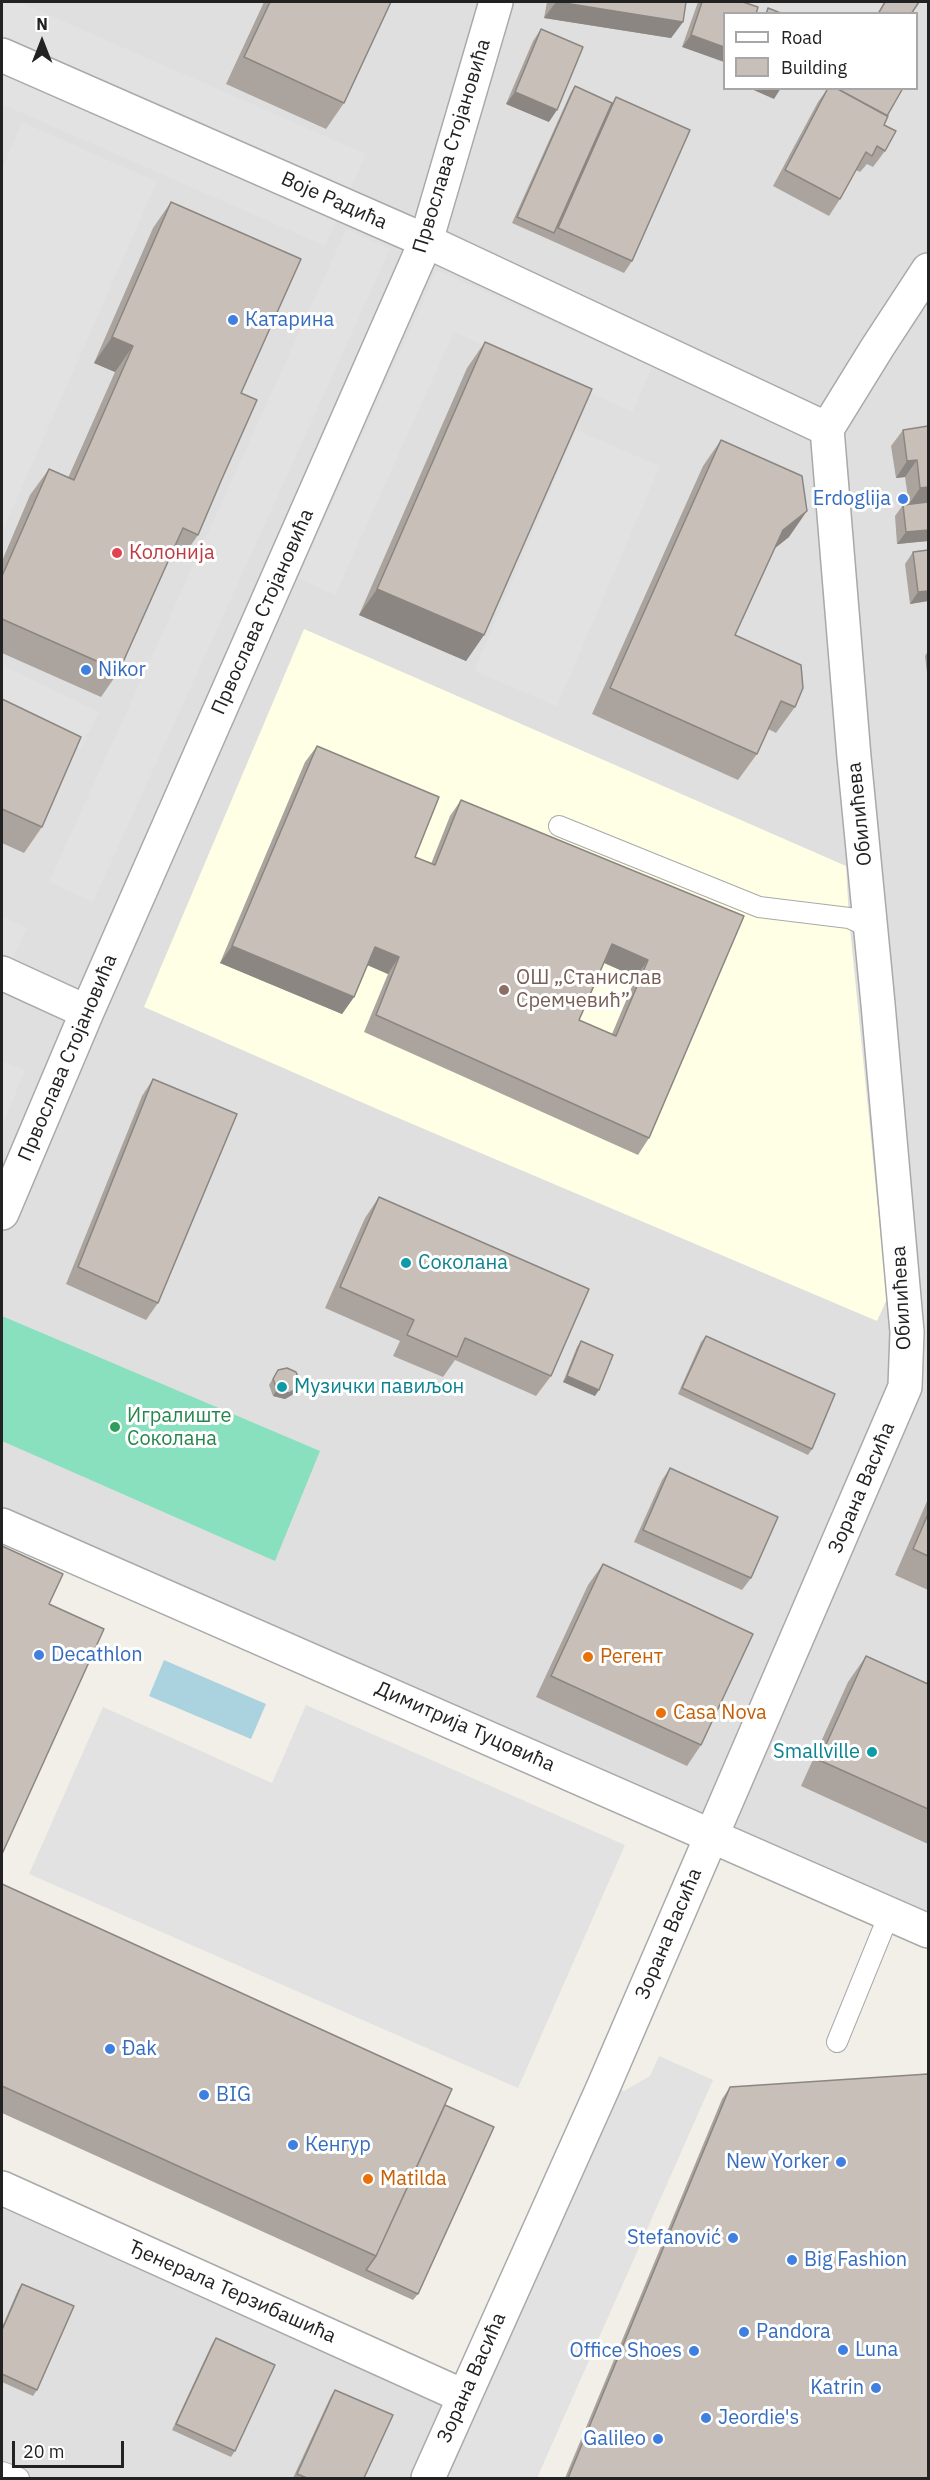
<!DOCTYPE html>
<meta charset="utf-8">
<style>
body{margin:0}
#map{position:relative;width:930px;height:2480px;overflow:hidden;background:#f2efe9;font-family:"IBM Plex Sans",sans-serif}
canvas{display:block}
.frame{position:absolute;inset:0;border:3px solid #222;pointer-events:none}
.legend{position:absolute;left:723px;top:12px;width:195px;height:78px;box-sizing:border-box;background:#fff;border:2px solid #a7a7a7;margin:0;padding:8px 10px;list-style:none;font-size:18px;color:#222}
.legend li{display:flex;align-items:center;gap:12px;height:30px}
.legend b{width:30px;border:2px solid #a7a7a7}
.north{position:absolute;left:12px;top:12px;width:60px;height:60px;-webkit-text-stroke:4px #fff;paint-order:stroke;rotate:0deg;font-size:16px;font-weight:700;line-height:24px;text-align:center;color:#222}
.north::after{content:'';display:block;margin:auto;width:21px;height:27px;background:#222;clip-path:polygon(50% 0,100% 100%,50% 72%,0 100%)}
.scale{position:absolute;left:12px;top:2441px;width:112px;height:27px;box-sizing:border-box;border:3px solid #222;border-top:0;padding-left:8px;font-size:18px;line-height:21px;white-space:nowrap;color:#222;-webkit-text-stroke:4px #fff;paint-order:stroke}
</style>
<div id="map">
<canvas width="930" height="2480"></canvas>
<div class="frame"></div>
<ul class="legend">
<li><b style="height:8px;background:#fff"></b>Road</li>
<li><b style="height:16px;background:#c7bfb8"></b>Building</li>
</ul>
<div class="north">N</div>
<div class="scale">20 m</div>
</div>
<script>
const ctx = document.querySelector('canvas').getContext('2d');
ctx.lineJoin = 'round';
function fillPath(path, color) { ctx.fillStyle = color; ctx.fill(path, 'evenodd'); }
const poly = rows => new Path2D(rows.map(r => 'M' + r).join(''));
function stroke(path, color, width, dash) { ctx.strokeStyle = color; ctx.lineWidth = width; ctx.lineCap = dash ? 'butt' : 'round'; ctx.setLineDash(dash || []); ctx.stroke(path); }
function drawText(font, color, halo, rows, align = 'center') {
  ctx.font = font + ' "IBM Plex Sans",sans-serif'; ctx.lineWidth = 6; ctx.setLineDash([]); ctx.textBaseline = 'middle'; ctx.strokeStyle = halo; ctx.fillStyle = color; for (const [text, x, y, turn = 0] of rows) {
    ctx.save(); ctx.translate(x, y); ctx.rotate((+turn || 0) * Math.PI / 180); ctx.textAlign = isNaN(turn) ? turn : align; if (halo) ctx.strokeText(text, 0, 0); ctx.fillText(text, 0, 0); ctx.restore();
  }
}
fillPath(poly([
 [2,2,928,2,928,1920,2,1525],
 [724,14,916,14,916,88,724,88],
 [2,2188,463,2396,428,2478,2,2478]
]), '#e0dfdf');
fillPath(poly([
 [304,629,846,866,849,918,887,1299,877,1321,384,1112,144,1007]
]), '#ffffe5');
fillPath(poly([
 [2,1316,320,1451,275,1561,2,1441]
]), '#88e0be');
fillPath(poly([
 [2,2,19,2,366,154,325,246,2,104],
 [22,122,157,182,2,532,2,170],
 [346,229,390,249,93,902,49,882],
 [437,270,652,367,633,412,454,332,335,595,298,578],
 [576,430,660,466,557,706,474,671],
 [2,665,99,712,81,749,2,711],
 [2,916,27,928,10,965,2,962],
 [2,1061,25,1070,2,1127],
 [306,1705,625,1845,518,2088,29,1874,103,1707,272,1783],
 [659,2056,713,2080,537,2478,425,2478,603,2082,624,2091,650,2076]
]), '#e2e2e2');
fillPath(poly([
 [164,1660,266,1704,251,1739,149,1696]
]), '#aad3df');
const service = poly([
 [559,826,759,907,849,918,871,928],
 [837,2042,890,1912],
 [2,2472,19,2478]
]);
const minor = poly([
 [2,55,426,241,827,429],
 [2,973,87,1012],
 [2,1213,87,1012,426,241,496,2],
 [2,1525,928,1931],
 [2,2188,463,2396],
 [428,2478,602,2090,905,1387,907,1332,878,1004,854,757,827,429,877,348,928,270]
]);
stroke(service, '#a9a9a9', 22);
stroke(minor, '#a9a9a9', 36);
stroke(service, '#fff', 20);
stroke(minor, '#fff', 33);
fillPath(poly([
 [264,2,391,2,344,103,326,129,226,84],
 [547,2,686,2,683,22,671,38,544,18],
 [698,2,743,2,682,47],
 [541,29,549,122,506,104,533,41],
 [575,86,612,103,616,97,632,261,624,273,512,223,571,92],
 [828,88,903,88,887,116,884,125,885,151,873,167,867,164,860,172,856,170,840,199,829,216,773,186,818,102],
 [171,202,241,393,198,535,180,561,170,556,119,671,101,697,2,653,2,561,30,495,49,469,68,478,115,372,94,363,153,228],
 [485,342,484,635,466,661,359,615,467,368],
 [928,426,928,541,897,544,895,516,903,505,909,504,905,477,896,478,891,446,903,430],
 [721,440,789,537,775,548,735,635,795,707,776,733,768,729,757,754,738,780,592,714,703,466],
 [913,552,928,601,910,604,905,564],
 [928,651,928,681,925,656],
 [2,699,42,827,24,853,2,843],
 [317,746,415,857,431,864,450,816,461,800,744,916,649,1138,638,1155,364,1032,388,974,367,965,354,997,342,1014,220,963,305,762],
 [604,963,636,977,612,1034,579,1020],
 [153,1079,158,1303,146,1320,66,1284,142,1096],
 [379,1197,551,1376,536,1396,455,1360,443,1377,393,1356,400,1341,325,1308,365,1218],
 [706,1336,812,1449,808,1455,678,1394,701,1342],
 [581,1341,595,1396,563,1382,577,1347],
 [278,1370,296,1389,292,1395,285,1399,273,1396,269,1385],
 [670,1468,751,1578,742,1590,634,1542,662,1480],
 [928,1499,928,1590,895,1575],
 [603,1564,701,1745,687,1766,536,1697,588,1585],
 [866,1656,928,1684,928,1844,801,1786,848,1682],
 [2,1884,445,2105,418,2294,413,2300,2,2113],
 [730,2087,928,2478,565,2478,722,2099],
 [22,2284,37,2390,33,2396,2,2382,2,2327,18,2290],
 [216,2338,235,2451,231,2457,172,2430,212,2344],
 [335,2390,364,2478,293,2478,331,2396]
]), '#aba49e');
fillPath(poly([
 [556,2,683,22,671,38,544,18],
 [691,35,724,47,724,62,682,47],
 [749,88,781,88,774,99],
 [515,92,557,110,549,122,506,104],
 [112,337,133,346,115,372,94,363],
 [917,460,905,477,896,478,907,461],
 [928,487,928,502,909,504,920,488],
 [807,511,789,537,765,556,783,530],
 [928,530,928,541,897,544,906,532],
 [377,589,484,635,466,661,359,615],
 [928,591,928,601,910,604,918,592],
 [612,944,648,960,636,977,600,961],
 [232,946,354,997,342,1014,220,963],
 [375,947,399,957,388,974,363,963],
 [567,1376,599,1390,595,1396,563,1382],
 [296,1389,292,1395,285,1399,273,1396,277,1390]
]), '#8b8681');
const building = poly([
 [270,2,391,2,344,103,244,57,270,2],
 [558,2,686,2,683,22,558,2],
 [702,2,743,2,758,7,756,14,724,14,724,47,691,35,702,2],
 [885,2,919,2,911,14,878,14,885,2],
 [768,8,783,14,766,14,768,8],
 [541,29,583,47,557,110,515,92,541,29],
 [575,86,612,103,554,233,517,217,575,86],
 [828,88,836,88,888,116,884,125,896,131,885,151,877,146,872,156,866,152,840,199,785,170,828,88],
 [836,88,903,88,887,116,836,88],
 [616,97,690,130,632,261,558,228,616,97],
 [171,202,301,259,241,393,257,400,221,481,198,535,183,528,119,671,2,619,2,576,49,469,74,480,133,346,112,337,171,202],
 [485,342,592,389,484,635,377,589,485,342],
 [928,426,928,487,920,488,917,460,907,461,903,430,928,426],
 [721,440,802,476,807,511,783,530,735,635,801,665,803,688,795,707,781,701,757,754,610,688,721,440],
 [928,502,928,530,906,532,903,505,928,502],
 [928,550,928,591,918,592,913,552,928,550],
 [2,699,81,737,42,827,2,809,2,699],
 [317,746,439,797,415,857,435,865,461,800,744,916,649,1138,376,1015,399,957,375,947,354,997,232,946,317,746],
 [612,944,648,960,616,1036,579,1020,612,944],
 [153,1079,237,1114,158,1303,78,1267,153,1079],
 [379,1197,589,1289,551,1376,465,1338,457,1357,407,1335,414,1320,340,1287,379,1197],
 [706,1336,835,1394,812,1449,682,1388,706,1336],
 [581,1341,613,1355,599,1390,567,1376,581,1341],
 [287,1368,296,1372,299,1379,296,1389,289,1393,277,1390,273,1379,278,1370,287,1368],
 [670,1468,778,1517,751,1578,643,1530,670,1468],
 [928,1514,928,1556,913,1549,928,1514],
 [2,1546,63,1574,49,1604,104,1629,2,1854,2,1546],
 [603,1564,753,1634,701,1745,551,1676,603,1564],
 [866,1656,928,1684,928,1809,819,1760,866,1656],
 [2,1884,452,2089,376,2256,2,2086,2,1884],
 [928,2074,928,2478,568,2478,730,2087,928,2074],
 [445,2105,494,2127,418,2294,366,2270,376,2256,445,2105],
 [22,2284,74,2306,37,2390,2,2374,2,2330,22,2284],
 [216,2338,275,2365,235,2451,176,2424,216,2338],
 [335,2390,393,2415,364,2478,307,2478,297,2474,335,2390]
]);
fillPath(building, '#c7bfb8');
stroke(building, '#8b8681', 1.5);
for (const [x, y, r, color] of [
 [233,320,6,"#3f7fe0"],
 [903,499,6,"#3f7fe0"],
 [117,553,6,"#e0444e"],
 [86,670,6,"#3f7fe0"],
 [504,990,6,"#8d6e63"],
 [406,1263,6,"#0f9aa8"],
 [282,1387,6,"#0f9aa8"],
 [115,1427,6,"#2e9e5b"],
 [39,1655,6,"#3f7fe0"],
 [588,1657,6,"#e8710a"],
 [661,1713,6,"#e8710a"],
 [872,1752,6,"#0f9aa8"],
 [110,2049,6,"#3f7fe0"],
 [204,2095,6,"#3f7fe0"],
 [293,2145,6,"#3f7fe0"],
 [841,2162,6,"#3f7fe0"],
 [368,2179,6,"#e8710a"],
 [733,2238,6,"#3f7fe0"],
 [792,2260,6,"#3f7fe0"],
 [744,2332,6,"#3f7fe0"],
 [843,2350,6,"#3f7fe0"],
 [694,2351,6,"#3f7fe0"],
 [876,2388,6,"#3f7fe0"],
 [706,2418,6,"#3f7fe0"],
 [658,2439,6,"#3f7fe0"]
]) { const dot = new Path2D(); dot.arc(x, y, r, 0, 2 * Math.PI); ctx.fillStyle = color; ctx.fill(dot); stroke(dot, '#fff', 2); }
drawText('20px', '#222', '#fff', [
 ["Првослава Стојановића",452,146,-73],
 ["Воје Радића",334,201,24],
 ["Првослава Стојановића",263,612,-66],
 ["Обилићева",860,814,-96],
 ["Првослава Стојановића",68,1058,-67],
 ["Обилићева",902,1298,-93],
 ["Зорана Васића",862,1488,-67],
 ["Димитрија Туцовића",465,1727,24],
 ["Зорана Васића",669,1934,-67],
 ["Ђенерала Терзибашића",232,2292,24],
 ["Зорана Васића",472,2378,-66]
]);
drawText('20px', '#366cbe', '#fff', [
 ["Катарина",245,320],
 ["Erdoglija",891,499,"right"],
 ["Nikor",98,670],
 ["Decathlon",51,1655],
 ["Đak",122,2049],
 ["BIG",216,2095],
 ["Кенгур",305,2145],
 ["New Yorker",829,2162,"right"],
 ["Stefanović",721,2238,"right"],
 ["Big Fashion",804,2260],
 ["Pandora",756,2332],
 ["Luna",855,2350],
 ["Office Shoes",682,2351,"right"],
 ["Katrin",864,2388,"right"],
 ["Jeordie's",718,2418],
 ["Galileo",646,2439,"right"]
], 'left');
drawText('20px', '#be3a42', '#fff', [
 ["Колонија",129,553]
], 'left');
drawText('20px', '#785e54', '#fff', [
 ["ОШ „Станислав",516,978],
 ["Сремчевић”",516,1001]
], 'left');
drawText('20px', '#0d838f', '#fff', [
 ["Соколана",418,1263],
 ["Музички павиљон",294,1387],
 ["Smallville",860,1752,"right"]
], 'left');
drawText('20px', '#27864d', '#fff', [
 ["Игралиште",127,1416],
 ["Соколана",127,1439]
], 'left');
drawText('20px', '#c56008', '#fff', [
 ["Регент",600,1657],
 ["Casa Nova",673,1713],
 ["Matilda",380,2179]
], 'left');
</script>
